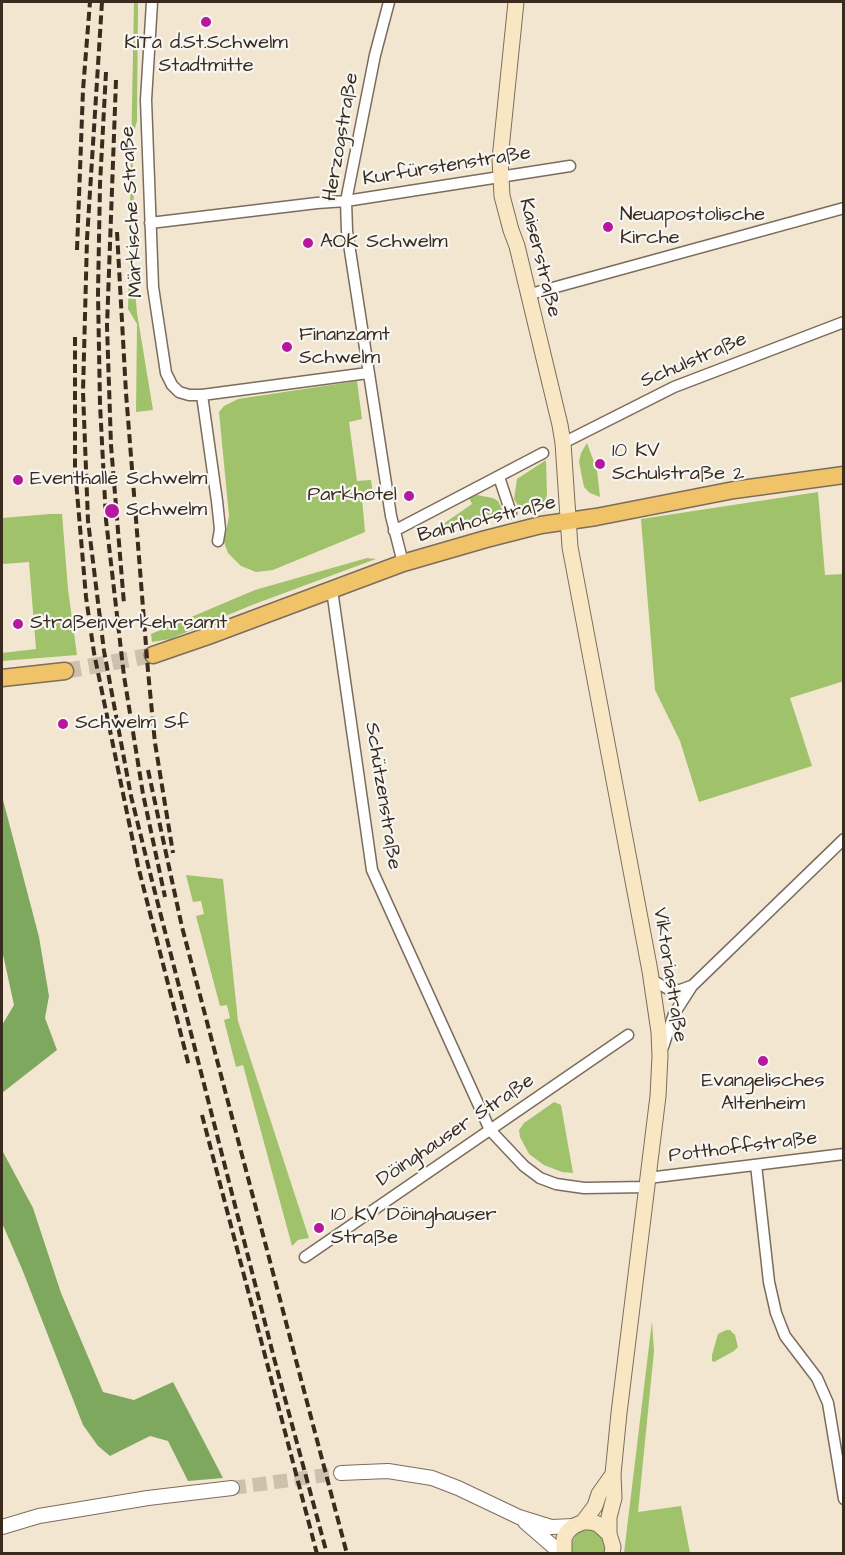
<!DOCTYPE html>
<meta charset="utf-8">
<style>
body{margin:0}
#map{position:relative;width:845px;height:1555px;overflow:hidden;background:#f3e6d1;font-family:"Architects Daughter",sans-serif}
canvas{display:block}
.frame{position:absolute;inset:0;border:3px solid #3b2a1e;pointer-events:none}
</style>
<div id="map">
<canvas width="845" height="1555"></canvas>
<div class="frame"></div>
</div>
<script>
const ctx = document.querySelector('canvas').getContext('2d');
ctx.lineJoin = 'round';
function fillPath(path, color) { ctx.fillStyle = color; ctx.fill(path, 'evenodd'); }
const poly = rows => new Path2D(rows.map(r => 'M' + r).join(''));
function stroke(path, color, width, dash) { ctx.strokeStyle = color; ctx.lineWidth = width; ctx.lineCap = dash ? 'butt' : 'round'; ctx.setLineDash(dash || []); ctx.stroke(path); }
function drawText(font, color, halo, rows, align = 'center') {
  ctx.font = font + ' "Architects Daughter",sans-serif'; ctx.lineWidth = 4.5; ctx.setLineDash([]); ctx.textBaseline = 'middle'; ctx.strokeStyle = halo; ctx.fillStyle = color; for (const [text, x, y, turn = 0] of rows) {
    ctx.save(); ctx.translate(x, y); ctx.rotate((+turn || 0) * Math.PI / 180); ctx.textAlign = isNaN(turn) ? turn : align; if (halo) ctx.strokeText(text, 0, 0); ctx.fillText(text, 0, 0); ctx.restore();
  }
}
fillPath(poly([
 [134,2,138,2,137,121,132,139,134,209,131,228,131,243,137,313,153,410,136,412,137,324,128,309],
 [357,381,362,419,349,422,357,481,371,480,373,495,362,498,365,532,273,570,256,572,241,566,228,553,224,542,229,516,219,412,224,406,238,399],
 [587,443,597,470,600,497,590,493,584,487,579,462,581,453],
 [546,460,547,495,545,502,535,511,522,512,514,499,517,479],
 [818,492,825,575,843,574,844,681,790,698,812,766,699,802,680,741,655,690,641,519],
 [477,495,493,498,498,501,504,513,489,516,487,514,476,518,476,521,437,534,430,534,425,532,433,531,472,504,469,498],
 [50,514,62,514,68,589,77,655,2,661,2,653,36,649,29,562,4,564,2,562,2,518],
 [367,558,376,559,252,605,170,639,152,642,151,634,255,590],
 [186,875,223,879,238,1021,309,1238,298,1240,292,1246,243,1065,236,1067,224,1020,230,1018,227,1005,220,1006,196,916,204,914,201,901,193,902],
 [554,1102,561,1105,573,1173,562,1172,544,1165,529,1154,520,1137,519,1130,524,1123],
 [652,1321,654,1351,638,1512,681,1506,690,1553,624,1553],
 [726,1330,730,1330,735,1335,738,1347,734,1351,714,1362,712,1361,712,1355,718,1334],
 [584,1530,593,1530,601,1535,605,1543,604,1553,572,1553,572,1542,576,1534]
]), '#9fc26b');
fillPath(poly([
 [2,796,39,937,49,996,45,1018,57,1050,2,1093,2,1025,14,1005,2,950],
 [2,1150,33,1208,61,1293,103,1392,134,1400,173,1382,223,1478,188,1481,168,1441,150,1436,110,1456,98,1446,83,1425,22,1269,2,1223]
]), '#7fa85f');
stroke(poly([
 [232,1488,341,1473]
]), '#cec0ad', 14, [14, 7]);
stroke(poly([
 [65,671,153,655]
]), '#cec0ad', 16, [16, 8]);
const minor = poly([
 [152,2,146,100,153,287,166,373,172,385,179,392,189,395,202,395,368,373],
 [389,2,375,55,346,201,347,231,391,516,403,563],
 [150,223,317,203,346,201,570,166],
 [527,295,844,208],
 [202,395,217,501,220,529,218,541],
 [563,443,674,387,844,322],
 [499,477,511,513],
 [394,531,543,453],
 [332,590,372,870,490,1130,524,1166,540,1178,556,1184,584,1188,647,1187],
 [652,980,670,990,680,990,691,986],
 [663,1047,674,1014,692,986,844,839],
 [756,1165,769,1282,776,1313,785,1336,817,1378,828,1403,844,1499],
 [648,1178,844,1154],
 [305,1257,628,1035]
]);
const tertiary = poly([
 [341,1473,388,1471,432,1478,458,1488,519,1517,551,1527,574,1526],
 [525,1522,562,1554],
 [2,1527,39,1516,148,1498,232,1488]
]);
const secondary = poly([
 [516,2,500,159,502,196,511,230,517,246,560,425,563,443,570,547,650,971,659,1032,660,1056,658,1096,619,1413,613,1474,614,1498,609,1517,609,1534],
 [583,1522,595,1506,599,1494,613,1474],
 [564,1554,564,1538,568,1531,574,1526,583,1522,591,1522,598,1524,609,1534,613,1547,612,1554]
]);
const primary = poly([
 [153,655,208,636,403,563,486,539,541,525,596,517,734,490,844,475],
 [2,678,65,671]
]);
stroke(minor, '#7b6c5d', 13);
stroke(tertiary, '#7b6c5d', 16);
stroke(secondary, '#7b6c5d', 17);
stroke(primary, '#7b6c5d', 19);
stroke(minor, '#fff', 10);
stroke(tertiary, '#fff', 14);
stroke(secondary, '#f9e7c3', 15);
stroke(primary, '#f1c369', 16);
stroke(poly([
 [102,2,87,239,83,392,88,521,104,651,131,796,148,865,274,1358,327,1554],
 [106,72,100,184,98,294,100,404,106,520,124,676,143,794,165,897],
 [116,80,107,326,111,445,124,604],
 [117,232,126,393,148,671,155,743,173,853],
 [77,250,83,90,90,2],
 [75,337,75,469,86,597,94,653,138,866,189,1066],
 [148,770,182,927,347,1554],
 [202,1115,317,1554]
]), '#3b2a1e', 4, [9, 4.5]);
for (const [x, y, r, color] of [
 [206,22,6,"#b5179e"],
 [608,227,6,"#b5179e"],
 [308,243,6,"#b5179e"],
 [287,347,6,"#b5179e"],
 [600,464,6,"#b5179e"],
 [18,480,6,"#b5179e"],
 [409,496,6,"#b5179e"],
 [112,511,8,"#b5179e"],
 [18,624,6,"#b5179e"],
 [63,724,6,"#b5179e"],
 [763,1061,6,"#b5179e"],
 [319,1228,6,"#b5179e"]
]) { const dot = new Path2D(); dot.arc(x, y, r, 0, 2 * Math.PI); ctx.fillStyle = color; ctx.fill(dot); stroke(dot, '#f6f6f2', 2); }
drawText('20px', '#3b2a1e', '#f6f6f2', [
 ["KiTa d.St.Schwelm",206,44,"center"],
 ["Stadtmitte",206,67,"center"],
 ["Neuapostolische",620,216],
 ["Kirche",620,239],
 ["AOK Schwelm",320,243],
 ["Finanzamt",299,336],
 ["Schwelm",299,359],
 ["10 KV",612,452],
 ["Schulstraße 2",612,475],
 ["Eventhalle Schwelm",30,480],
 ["Parkhotel",397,496,"right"],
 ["Schwelm",126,511],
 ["Straßenverkehrsamt",30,624],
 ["Schwelm Sf",75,724],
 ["Evangelisches",763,1082,"center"],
 ["Altenheim",763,1105,"center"],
 ["10 KV Döinghauser",331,1216],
 ["Straße",331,1239]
], 'left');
drawText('20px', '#3b2a1e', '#f6f6f2', [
 ["Herzogstraße",342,137,-80],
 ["Kurfürstenstraße",447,167,-9],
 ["Märkische Straße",133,212,-93],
 ["Kaiserstraße",539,258,76],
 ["Schulstraße",694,361,-23],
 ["Bahnhofstraße",487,520,-14],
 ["Schützenstraße",382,796,81],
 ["Viktoriastraße",669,975,81],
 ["Döinghauser Straße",456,1131,-34],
 ["Potthoffstraße",743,1148,-7]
]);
</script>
